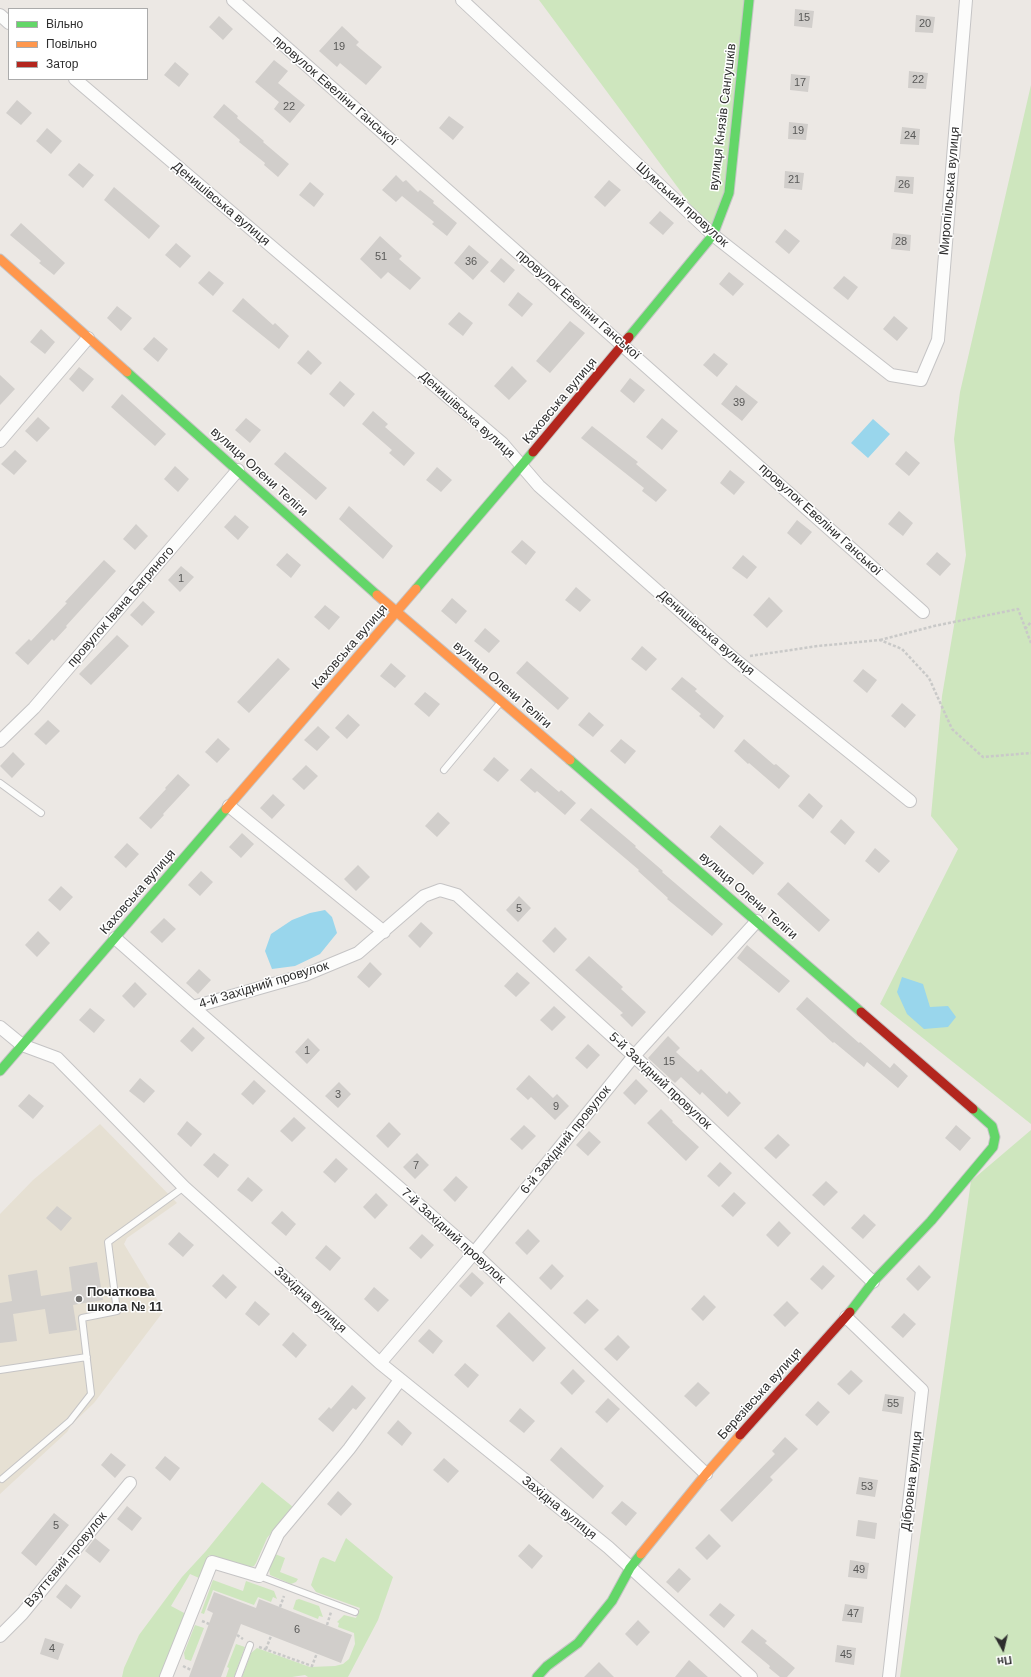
<!DOCTYPE html>
<meta charset="utf-8">
<style>
body{margin:0}
#map{position:relative;width:1031px;height:1677px;overflow:hidden;background:#ece8e4;font-family:Arial,sans-serif}
canvas{display:block}
.legend{position:absolute;left:8px;top:8px;width:140px;height:72px;box-sizing:border-box;background:#fff;border:1px solid #ababab;margin:0;padding:5px 7px;list-style:none;font-size:12px;color:#2e2e2e}
.legend li{display:flex;align-items:center;gap:8px;height:20px}
.legend b{width:20px;border:1px solid #ababab}
.north{position:absolute;left:983px;top:1629px;width:40px;height:40px;-webkit-text-stroke:3px #fff;paint-order:stroke;rotate:172deg;font-size:11px;font-weight:700;line-height:16px;text-align:center;color:#2e2e2e}
.north::after{content:'';display:block;margin:auto;width:14px;height:18px;background:#2e2e2e;clip-path:polygon(50% 0,100% 100%,50% 72%,0 100%)}
</style>
<div id="map">
<canvas width="1031" height="1677"></canvas>
<ul class="legend">
<li><b style="height:5px;background:#63d668"></b>Вільно</li>
<li><b style="height:5px;background:#ff974d"></b>Повільно</li>
<li><b style="height:5px;background:#b3261e"></b>Затор</li>
</ul>
<div class="north">Пн</div>
</div>
<script>
const ctx = document.querySelector('canvas').getContext('2d');
ctx.lineJoin = 'round';
function fillPath(path, color) { ctx.fillStyle = color; ctx.fill(path, 'evenodd'); }
const poly = rows => new Path2D(rows.map(r => 'M' + r).join(''));
function stroke(path, color, width, dash) { ctx.strokeStyle = color; ctx.lineWidth = width; ctx.lineCap = dash ? 'butt' : 'round'; ctx.setLineDash(dash || []); ctx.stroke(path); }
function drawText(font, color, halo, rows, align = 'center') {
  ctx.font = font + ' Arial,sans-serif'; ctx.lineWidth = 3; ctx.setLineDash([]); ctx.textBaseline = 'middle'; ctx.strokeStyle = halo; ctx.fillStyle = color; for (const [text, x, y, turn = 0] of rows) {
    ctx.save(); ctx.translate(x, y); ctx.rotate((+turn || 0) * Math.PI / 180); ctx.textAlign = isNaN(turn) ? turn : align; if (halo) ctx.strokeText(text, 0, 0); ctx.fillText(text, 0, 0); ctx.restore();
  }
}
fillPath(poly([
 [100,1124,177,1203,127,1238,124,1244,151,1289,163,1310,163,1312,94,1403,72,1424,67,1432,0,1494,0,1214,33,1180]
]), '#e6e0d3');
fillPath(poly([
 [539,0,749,0,729,193,713,235],
 [1031,85,1031,1124,880,1004,958,849,931,816,942,696,966,555,954,439,960,392],
 [1031,1130,1031,1677,900,1677,971,1181],
 [262,1482,293,1507,267,1538,256,1563,254,1566,247,1568,209,1555,199,1578,190,1574,171,1606,186,1614,161,1677,122,1677,124,1668,139,1635,182,1577,206,1551],
 [346,1538,393,1577,378,1620,348,1677,308,1677,305,1675,292,1677,242,1677,251,1653,257,1648,310,1667,335,1666,343,1664,349,1659,355,1644,354,1633,338,1627,339,1623,337,1622,344,1615,356,1618,360,1608,316,1592,311,1585,320,1559,323,1557,335,1562],
 [275,1554,285,1558,280,1572,298,1579,296,1582,291,1584,270,1575,269,1568],
 [213,1580,243,1591,246,1581,274,1591,277,1599,273,1597,271,1602,258,1597,254,1605,213,1590,204,1614,201,1613],
 [299,1599,319,1606,323,1617,319,1616,318,1619,293,1609,296,1600],
 [195,1625,204,1628,191,1661,185,1659,184,1653],
 [236,1644,245,1647,234,1677,226,1677,229,1668,227,1667]
]), '#cee6be');
fillPath(poly([
 [873,419,890,434,868,458,851,443],
 [325,910,332,917,337,933,320,954,295,966,272,969,265,951,271,934,292,920,310,913],
 [902,977,923,984,930,1007,948,1006,956,1017,948,1027,924,1029,907,1014,897,992]
]), '#99d6ec');
fillPath(poly([
 [795,9,814,11,812,28,794,26],
 [916,15,935,17,933,33,915,32],
 [219,16,233,29,223,40,209,27],
 [342,26,359,42,356,45,382,67,366,85,340,63,337,67,319,51],
 [274,60,288,71,278,83,305,105,290,123,274,109,279,102,255,82],
 [175,62,189,74,179,87,164,75],
 [909,71,928,73,926,89,908,88],
 [791,74,810,76,808,92,790,90],
 [17,100,32,113,21,125,6,113],
 [224,104,238,116,237,118,264,141,263,142,289,164,278,177,264,165,265,163,239,142,240,140,213,117],
 [449,116,464,127,453,140,439,128],
 [789,122,808,124,806,140,788,139],
 [902,127,920,129,919,145,900,144],
 [47,128,62,141,51,154,36,141],
 [79,163,94,175,83,188,68,175],
 [785,171,804,173,802,190,784,188],
 [396,175,403,182,406,180,418,192,420,190,434,201,433,203,457,223,447,236,432,224,434,222,402,196,396,202,382,190],
 [896,176,914,177,913,194,894,192],
 [609,180,621,190,605,207,594,197],
 [310,182,324,194,314,207,299,195],
 [114,187,160,226,149,239,104,200],
 [660,211,674,223,663,235,649,223],
 [21,223,65,263,54,275,39,263,41,261,10,235],
 [785,229,800,241,789,254,775,242],
 [893,233,911,235,910,251,891,249],
 [380,236,402,256,399,259,421,278,410,290,388,272,381,279,360,259],
 [176,243,191,256,180,268,165,255],
 [469,245,489,262,473,280,454,263],
 [501,258,515,270,504,283,490,271],
 [209,271,224,283,213,296,198,283],
 [729,272,744,284,733,296,719,284],
 [844,276,858,287,848,300,833,288],
 [518,292,533,304,522,317,508,305],
 [243,298,273,325,275,323,289,336,279,349,232,311],
 [117,306,132,318,121,331,107,318],
 [459,312,473,323,463,336,448,324],
 [894,316,908,328,897,341,883,329],
 [570,321,585,333,550,373,536,361],
 [41,329,55,342,45,354,30,342],
 [154,337,168,349,158,362,143,349],
 [308,350,322,363,311,375,297,363],
 [714,353,728,364,717,377,703,365],
 [512,366,527,381,509,400,494,386],
 [79,367,94,379,83,392,69,379],
 [0,375,15,389,0,405],
 [630,378,645,390,634,403,620,391],
 [340,381,355,394,344,407,329,394],
 [736,385,758,402,742,421,721,404],
 [122,394,166,434,155,446,111,407],
 [373,411,388,424,385,427,415,453,404,466,389,453,392,450,362,424],
 [38,417,50,428,37,442,25,431],
 [246,418,261,430,250,443,235,430],
 [662,418,678,431,662,450,646,437],
 [592,426,638,462,636,464,667,490,656,502,642,491,644,488,581,438],
 [15,450,27,461,14,475,1,464],
 [906,451,920,463,909,476,895,464],
 [285,452,327,488,316,500,274,464],
 [175,466,189,479,178,492,164,479],
 [437,467,452,480,441,492,426,480],
 [730,470,745,482,734,495,720,483],
 [349,506,393,546,383,559,339,519],
 [899,511,913,523,903,536,888,524],
 [235,515,249,527,238,540,224,527],
 [797,520,812,532,801,545,787,533],
 [136,524,148,536,135,550,123,539],
 [522,540,536,552,526,565,511,552],
 [937,552,951,564,940,576,926,564],
 [287,553,301,565,291,578,276,565],
 [743,555,757,567,747,579,732,568],
 [104,560,116,571,66,626,67,627,54,641,52,639,28,665,15,653,29,639,31,641,67,603,65,602],
 [181,566,194,577,180,592,168,580],
 [576,587,591,600,580,612,565,600],
 [769,597,783,611,767,628,753,615],
 [452,598,467,611,456,624,441,611],
 [143,601,155,612,142,626,130,615],
 [325,605,340,617,329,630,314,617],
 [485,628,500,641,489,653,474,641],
 [117,635,129,646,91,685,79,674],
 [642,646,657,659,646,671,631,659],
 [278,658,290,669,249,713,237,702],
 [527,661,569,698,558,710,516,673],
 [391,663,406,676,395,688,380,676],
 [863,669,877,680,867,693,853,681],
 [682,677,697,689,695,691,724,716,714,729,699,716,701,714,671,689],
 [425,692,440,704,429,717,414,704],
 [902,703,916,715,905,728,891,716],
 [589,712,604,725,593,737,578,725],
 [348,714,360,725,347,739,335,728],
 [48,720,60,731,46,745,34,734],
 [318,726,330,737,317,751,304,740],
 [218,738,230,749,217,763,205,752],
 [621,739,636,751,625,764,610,751],
 [744,739,774,765,776,764,790,776,779,789,749,763,748,764,734,751],
 [13,752,25,764,12,778,0,766],
 [494,757,509,770,498,782,483,770],
 [306,765,318,776,304,790,292,779],
 [531,768,559,792,561,790,576,803,565,815,537,791,535,793,520,780],
 [178,774,190,785,163,814,164,815,151,829,139,818,166,789,165,788],
 [809,793,823,806,813,819,798,806],
 [273,794,285,805,272,819,260,808],
 [591,808,636,846,635,847,663,871,662,872,723,924,712,936,667,899,668,898,638,871,639,870,580,820],
 [438,812,450,823,437,837,425,826],
 [841,819,855,832,845,845,830,832],
 [720,825,764,863,753,875,710,837],
 [242,833,254,844,241,858,229,847],
 [127,843,139,854,126,868,114,857],
 [875,848,890,861,879,873,865,861],
 [358,865,370,877,356,891,344,879],
 [201,871,213,882,200,896,188,885],
 [788,882,830,920,819,932,777,894],
 [61,886,73,897,60,911,48,900],
 [519,896,531,908,518,922,506,910],
 [164,918,176,929,162,943,150,932],
 [421,922,433,933,420,948,408,936],
 [555,927,567,939,554,953,542,941],
 [38,931,50,943,37,957,25,945],
 [747,945,790,981,779,993,737,958],
 [589,956,623,987,621,989,646,1012,632,1027,620,1015,623,1013,575,970],
 [370,962,382,974,369,988,357,977],
 [199,969,211,980,198,994,186,983],
 [517,972,530,983,516,997,504,986],
 [135,982,147,994,134,1008,122,996],
 [807,997,859,1043,860,1042,890,1068,894,1063,908,1076,898,1088,867,1062,864,1067,834,1042,833,1043,796,1009],
 [554,1006,566,1017,552,1031,540,1020],
 [90,1008,105,1020,94,1033,79,1020],
 [193,1027,205,1038,192,1052,180,1041],
 [668,1036,680,1048,676,1052,698,1072,701,1069,727,1094,729,1091,741,1103,728,1117,702,1092,700,1095,681,1077,675,1083,648,1058],
 [308,1038,320,1050,307,1064,295,1052],
 [588,1044,600,1055,587,1069,575,1058],
 [529,1075,553,1098,557,1094,569,1106,555,1120,531,1097,528,1100,516,1089],
 [140,1078,155,1091,144,1103,129,1091],
 [636,1079,648,1091,635,1105,623,1093],
 [254,1080,266,1091,253,1105,241,1094],
 [339,1082,351,1094,338,1108,325,1096],
 [29,1094,44,1106,33,1119,18,1106],
 [661,1109,673,1121,672,1122,699,1147,686,1161,647,1123],
 [294,1117,306,1128,292,1142,280,1131],
 [187,1121,202,1134,191,1147,177,1134],
 [389,1122,401,1134,388,1148,376,1136],
 [524,1125,536,1136,522,1150,510,1139],
 [956,1125,971,1138,960,1151,945,1138],
 [589,1131,601,1142,588,1156,576,1145],
 [778,1134,790,1145,776,1159,764,1148],
 [214,1153,229,1165,218,1178,203,1165],
 [417,1153,429,1165,415,1179,403,1167],
 [336,1158,348,1169,335,1183,323,1172],
 [720,1162,732,1173,719,1187,707,1176],
 [456,1176,468,1187,455,1202,443,1190],
 [248,1177,263,1190,252,1202,237,1190],
 [826,1181,838,1192,824,1206,812,1195],
 [734,1192,746,1203,733,1217,721,1206],
 [376,1193,388,1205,375,1219,363,1207],
 [57,1206,72,1218,61,1231,46,1218],
 [282,1211,296,1224,286,1236,271,1223],
 [864,1214,876,1225,863,1239,851,1228],
 [779,1221,791,1233,778,1247,766,1235],
 [528,1229,540,1241,527,1255,515,1243],
 [179,1232,194,1245,183,1257,168,1244],
 [422,1234,434,1245,421,1259,409,1248],
 [326,1245,341,1258,330,1271,315,1258],
 [97,1262,103,1300,73,1305,77,1330,49,1334,45,1309,13,1314,17,1341,0,1343,0,1303,12,1301,8,1275,37,1270,41,1296,72,1291,69,1267],
 [552,1264,564,1276,551,1290,539,1278],
 [823,1265,835,1276,822,1290,810,1279],
 [919,1265,931,1277,918,1291,906,1279],
 [472,1272,484,1283,471,1297,459,1286],
 [223,1274,237,1287,226,1299,212,1286],
 [374,1287,389,1300,378,1312,364,1299],
 [704,1295,716,1307,703,1321,691,1309],
 [587,1299,599,1310,585,1324,573,1313],
 [255,1301,270,1314,259,1326,245,1314],
 [787,1301,799,1313,785,1327,773,1315],
 [509,1312,546,1348,533,1362,496,1326],
 [904,1313,916,1324,903,1338,891,1327],
 [429,1329,443,1341,433,1354,418,1341],
 [293,1332,307,1345,296,1358,282,1345],
 [618,1335,630,1347,617,1361,604,1349],
 [465,1363,479,1375,468,1388,454,1375],
 [573,1369,585,1381,572,1395,560,1383],
 [851,1370,863,1381,849,1395,837,1384],
 [698,1382,710,1393,696,1407,684,1396],
 [352,1385,366,1398,356,1410,353,1408,333,1432,318,1419,329,1407,331,1409],
 [885,1394,904,1397,902,1414,882,1411],
 [608,1398,620,1409,607,1423,595,1412],
 [818,1401,830,1412,817,1426,805,1415],
 [520,1408,535,1421,524,1433,509,1421],
 [398,1420,412,1433,402,1446,387,1433],
 [785,1437,798,1449,770,1477,773,1480,732,1522,720,1510,775,1454,772,1451],
 [561,1447,604,1486,593,1499,550,1460],
 [111,1453,126,1465,115,1478,101,1465],
 [165,1456,180,1468,170,1481,155,1468],
 [444,1458,459,1471,448,1483,433,1470],
 [859,1477,878,1480,875,1497,856,1494],
 [338,1491,352,1504,341,1516,327,1504],
 [622,1501,637,1513,626,1526,611,1513],
 [127,1506,142,1518,132,1531,117,1519],
 [54,1513,69,1525,36,1566,21,1553],
 [858,1520,877,1523,875,1539,856,1536],
 [709,1534,721,1546,707,1560,695,1548],
 [95,1538,110,1550,100,1563,85,1551],
 [529,1544,543,1556,532,1569,518,1556],
 [850,1560,869,1563,867,1579,848,1577],
 [679,1568,691,1579,678,1593,666,1582],
 [66,1584,81,1596,71,1609,56,1597],
 [214,1592,256,1608,259,1599,352,1635,341,1663,241,1624,221,1677,189,1677,213,1613,207,1610],
 [720,1603,735,1615,724,1628,709,1615],
 [845,1604,864,1607,862,1623,842,1621],
 [638,1620,650,1632,637,1646,625,1634],
 [752,1629,767,1641,765,1643,795,1668,787,1677,780,1677,769,1668,770,1666,741,1642],
 [45,1638,64,1644,58,1660,40,1654],
 [837,1645,856,1648,854,1665,835,1662],
 [689,1660,708,1677,675,1677],
 [599,1662,614,1677,584,1677]
]), '#d1cecb');
const lane = poly([
 [444,770,500,703],
 [0,783,41,813],
 [0,1370,87,1357],
 [2,1479,70,1421,91,1394,82,1318,117,1311,108,1242,184,1187],
 [259,1576,355,1612],
 [238,1677,250,1645]
]);
const street = poly([
 [233,0,923,612],
 [462,0,713,235,891,375,921,380,938,340,966,0],
 [0,15,9,23],
 [75,79,502,443,539,486,733,658,910,801],
 [0,441,88,338],
 [0,741,34,708,238,470],
 [229,806,384,932],
 [115,938,193,1007,305,975,358,953,424,896,440,890,457,895,634,1056,873,1282],
 [193,1007,474,1253,706,1474],
 [0,1027,22,1045,57,1058,184,1187,380,1363,608,1547,751,1677],
 [846,1317,922,1390,889,1677],
 [380,1363,474,1253,634,1056,757,921],
 [0,1636,22,1614,130,1483],
 [166,1677,212,1562,259,1576,278,1534,349,1449,400,1380]
]);
const fast = poly([
 [629,337,713,235,729,193,749,0],
 [127,372,377,595],
 [416,589,533,452],
 [570,760,861,1012],
 [0,1071,226,809],
 [850,1312,873,1282,931,1221,993,1147,995,1137,992,1126,973,1109],
 [537,1677,547,1666,578,1643,612,1601,630,1568,641,1554]
]);
const slow = poly([
 [0,259,127,372],
 [377,595,570,760],
 [226,809,416,589],
 [641,1554,706,1474,740,1435]
]);
const jam = poly([
 [533,452,629,337],
 [861,1012,973,1109],
 [740,1435,850,1312]
]);
stroke(lane, '#c5c4c5', 8);
stroke(street, '#c5c4c5', 14);
stroke(fast, '#c5c4c5', 11);
stroke(slow, '#c5c4c5', 11);
stroke(jam, '#c5c4c5', 11);
stroke(poly([
 [1025,629,1031,622],
 [880,640,934,626,1018,609,1031,643],
 [750,656,818,646,880,640,902,649,929,678,952,729,983,757,1031,753],
 [280,1607,284,1596],
 [202,1621,209,1624],
 [327,1625,331,1612],
 [237,1635,243,1639],
 [259,1647,312,1666,317,1653],
 [266,1649,271,1636],
 [183,1666,191,1670]
]), '#c9c9c8', 2.5, [3, 2]);
stroke(lane, '#fcfcfb', 6);
stroke(street, '#fcfcfb', 12);
stroke(fast, '#63d668', 9);
stroke(slow, '#ff974d', 9);
stroke(jam, '#b3261e', 9);
for (const [x, y, r, color] of [
 [79,1299,4,"#706f6e"]
]) { const dot = new Path2D(); dot.arc(x, y, r, 0, 2 * Math.PI); ctx.fillStyle = color; ctx.fill(dot); stroke(dot, '#fff', 1.5); }
drawText('11px', '#585857', null, [
 ["15",804,18],
 ["20",925,24],
 ["19",339,47],
 ["22",918,80],
 ["17",800,83],
 ["22",289,107],
 ["19",798,131],
 ["24",910,136],
 ["21",794,180],
 ["26",904,185],
 ["28",901,242],
 ["51",381,257],
 ["36",471,262],
 ["39",739,403],
 ["1",181,579],
 ["5",519,909],
 ["1",307,1051],
 ["15",669,1062],
 ["3",338,1095],
 ["9",556,1107],
 ["7",416,1166],
 ["55",893,1404],
 ["53",867,1487],
 ["5",56,1526],
 ["49",859,1570],
 ["47",853,1614],
 ["6",297,1630],
 ["4",52,1649],
 ["45",846,1655]
]);
drawText('13px', '#2e2e2e', '#fff', [
 ["провулок Евеліни Ганської",335,91,41],
 ["вулиця Князів Сангушків",723,117,-83],
 ["Миропільська вулиця",950,191,-85],
 ["Денишівська вулиця",221,204,40],
 ["Шумський провулок",682,205,42],
 ["провулок Евеліни Ганської",578,305,41],
 ["Каховська вулиця",560,401,-50],
 ["Денишівська вулиця",467,415,42],
 ["вулиця Олени Теліги",259,472,42],
 ["провулок Евеліни Ганської",820,520,42],
 ["провулок Івана Багряного",121,607,-49],
 ["Денишівська вулиця",706,633,41],
 ["Каховська вулиця",350,647,-49],
 ["вулиця Олени Теліги",502,685,41],
 ["Каховська вулиця",138,892,-49],
 ["вулиця Олени Теліги",748,896,41],
 ["4-й Західний провулок",264,985,-17],
 ["5-й Західний провулок",660,1081,43],
 ["6-й Західний провулок",566,1140,-51],
 ["7-й Західний провулок",453,1236,42],
 ["Західна вулиця",310,1300,42],
 ["Березівська вулиця",760,1394,-48],
 ["Дібровна вулиця",912,1481,-83],
 ["Західна вулиця",559,1508,39],
 ["Взуттєвий провулок",66,1560,-50]
]);
drawText('bold 13px', '#2e2e2e', '#fff', [
 ["Початкова",87,1292],
 ["школа № 11",87,1307]
], 'left');
</script>
